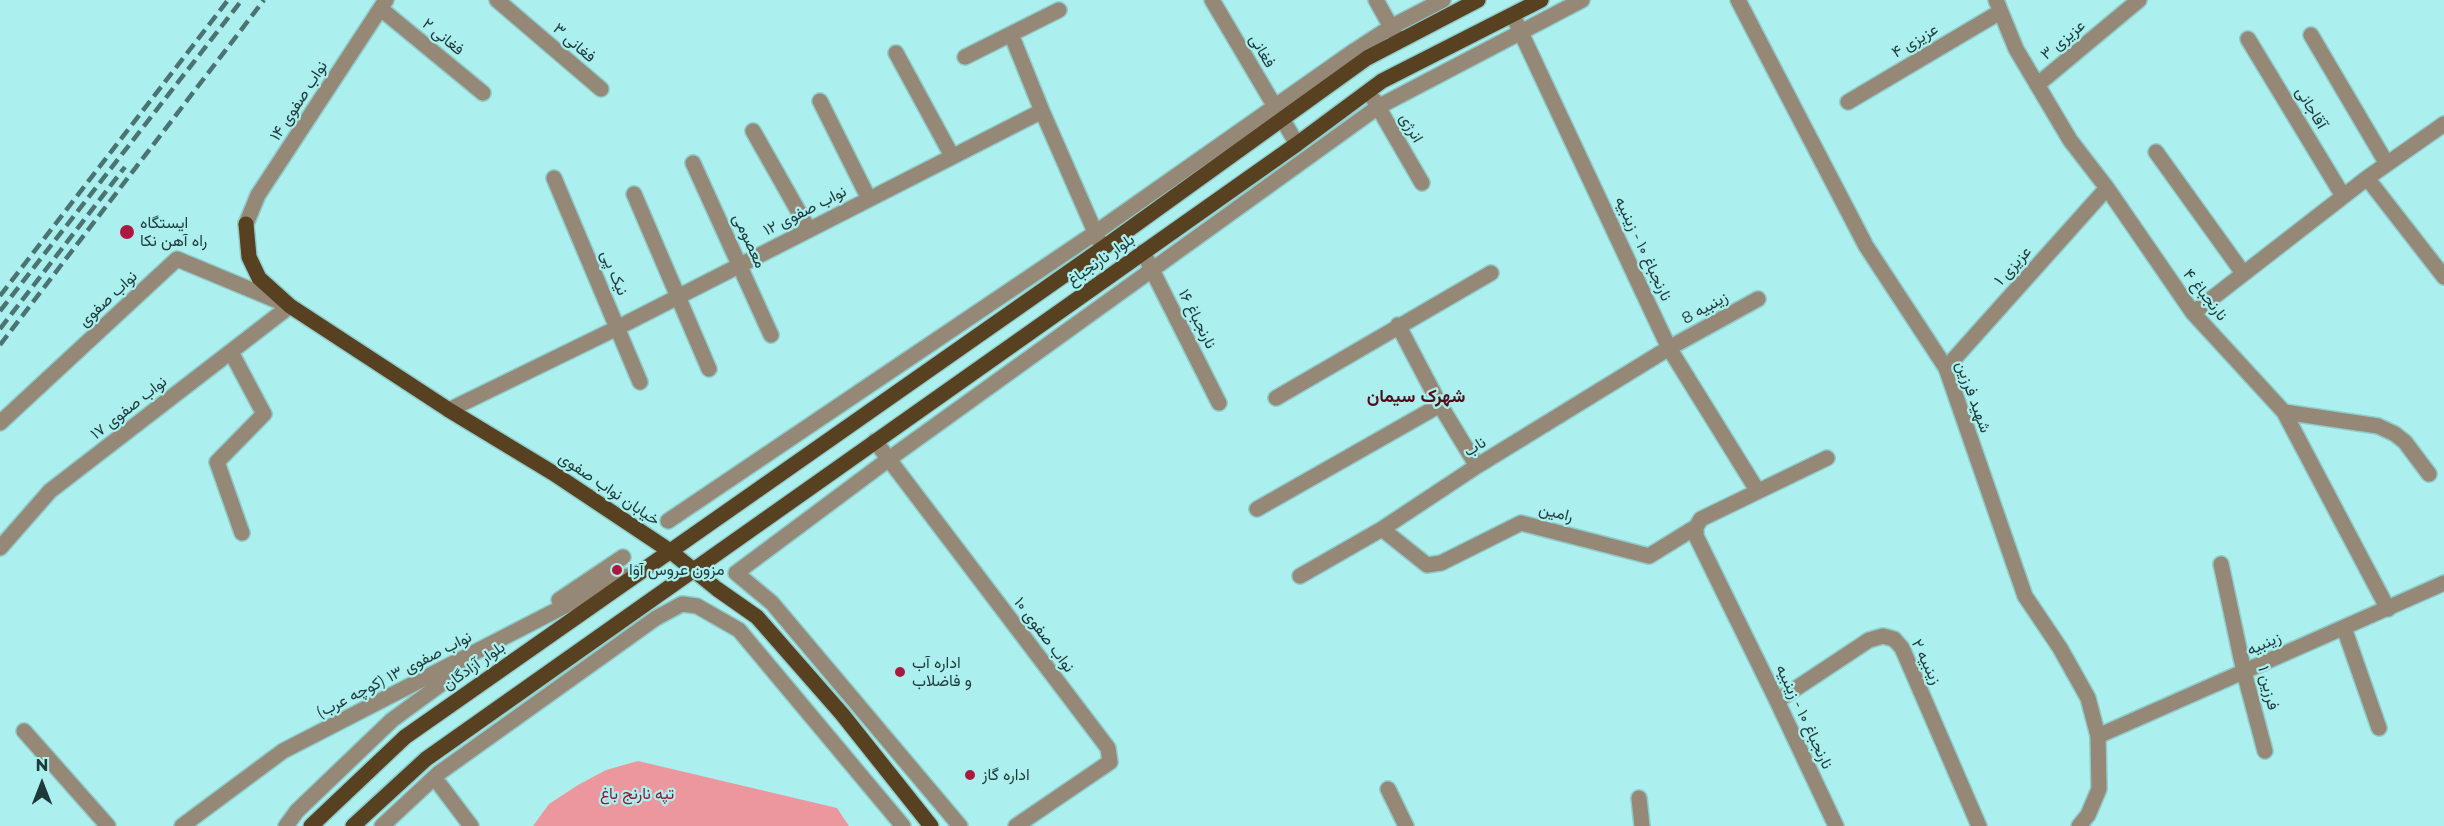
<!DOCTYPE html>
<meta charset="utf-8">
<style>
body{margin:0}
#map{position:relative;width:2444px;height:826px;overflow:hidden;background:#abefee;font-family:Montserrat,sans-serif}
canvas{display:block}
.north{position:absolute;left:12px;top:754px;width:60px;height:60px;-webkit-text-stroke:4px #abefee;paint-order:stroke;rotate:0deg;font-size:16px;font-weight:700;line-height:24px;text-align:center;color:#1d3938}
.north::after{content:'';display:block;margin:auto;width:21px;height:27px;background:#1d3938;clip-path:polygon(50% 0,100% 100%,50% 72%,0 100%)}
</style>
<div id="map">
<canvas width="2444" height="826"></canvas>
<div class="north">N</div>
</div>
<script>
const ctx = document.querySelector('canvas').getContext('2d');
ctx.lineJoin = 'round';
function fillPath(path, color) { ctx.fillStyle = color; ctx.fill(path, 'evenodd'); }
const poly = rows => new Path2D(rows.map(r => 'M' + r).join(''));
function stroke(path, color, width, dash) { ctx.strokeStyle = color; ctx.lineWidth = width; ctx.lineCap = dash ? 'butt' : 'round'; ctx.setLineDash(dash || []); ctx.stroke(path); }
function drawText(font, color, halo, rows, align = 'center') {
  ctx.font = font + ' Montserrat,Vazirmatn,sans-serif'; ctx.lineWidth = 4.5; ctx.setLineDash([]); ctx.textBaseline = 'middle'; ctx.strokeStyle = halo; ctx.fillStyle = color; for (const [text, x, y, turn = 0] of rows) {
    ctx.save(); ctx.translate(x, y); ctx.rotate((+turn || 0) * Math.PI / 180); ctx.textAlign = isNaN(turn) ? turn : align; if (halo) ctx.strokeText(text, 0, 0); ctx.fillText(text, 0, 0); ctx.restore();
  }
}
fillPath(poly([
 [638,761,837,808,849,826,533,826,549,804,578,785,606,770]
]), '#ec979e');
const minor = poly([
 [497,0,601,89],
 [1212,0,1297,144],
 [1376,0,1396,36],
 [1738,0,1866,246,1946,368,2025,596,2060,648,2088,698,2098,736,2099,789,2088,815,2079,826],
 [1996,0,2016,49,2070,140,2107,188,2193,313,2284,412,2388,609],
 [381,9,483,93],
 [1516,22,1669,348,1757,490],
 [1011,34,1042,111],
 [2311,35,2387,164],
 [2248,39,2343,196],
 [896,53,952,156],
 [965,57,1059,10],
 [2037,85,2139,0],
 [1374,100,1422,183],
 [820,101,869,199],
 [1848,102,2000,12],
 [753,131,809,230],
 [2156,152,2243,273],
 [693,163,771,335],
 [554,178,640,382],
 [2367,178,2444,277],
 [634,194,709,369],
 [246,224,258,195,386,0],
 [1143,252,1219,403],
 [2193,313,2367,178,2444,124],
 [1398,325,1440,405,1477,466],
 [231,352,264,414,217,462,242,533],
 [1946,368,2107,188],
 [1276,398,1491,273],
 [449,410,617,328,1042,111,1099,241],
 [2284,412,2378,426,2395,434,2405,442,2429,474],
 [0,423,177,259,290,306,50,491,0,548],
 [875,441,1108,748,1110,762,1016,826],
 [1827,458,1701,519,1696,527,1696,536,1777,701,1836,826],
 [1257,509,1440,405],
 [668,521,1095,233,1354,51,1391,27,1443,0],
 [1382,529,1427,565,1441,563,1521,523,1649,556,1696,527],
 [2221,564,2244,672,2265,751],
 [1300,576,1382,529,1477,466,1669,348,1758,299],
 [559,600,623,557],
 [2344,628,2379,728],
 [1777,701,1869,640,1883,636,1894,639,1902,648,1979,826],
 [24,731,108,826],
 [2098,736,2444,583],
 [440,785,471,826],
 [1388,789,1406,826],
 [1639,798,1642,826],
 [182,826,283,751,619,578,633,575],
 [286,826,297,811,392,720,463,668],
 [382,826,439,773,656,618,682,604,697,606,739,630,903,826],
 [960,826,772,603,736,573,889,459,1378,107,1582,0]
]);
const major = poly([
 [246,224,249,257,259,278,290,306,449,410,553,473,670,551,717,589,757,617,842,714,931,826],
 [311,826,405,737,1103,248,1367,58,1478,0],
 [353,826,426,759,1297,144,1382,81,1541,0]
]);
stroke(minor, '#8fcbca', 18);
stroke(major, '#8fcbca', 18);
stroke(minor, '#968876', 15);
stroke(major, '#584120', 15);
stroke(poly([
 [0,296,228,0],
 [0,311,242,0],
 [0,329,125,167],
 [0,345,264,0]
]), '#4a7372', 4.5, [12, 6]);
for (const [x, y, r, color] of [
 [127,232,8,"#ad193e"],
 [617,570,6,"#ad193e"],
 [900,672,6,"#ad193e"],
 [970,775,6,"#ad193e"]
]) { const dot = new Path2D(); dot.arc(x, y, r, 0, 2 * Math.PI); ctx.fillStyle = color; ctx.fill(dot); stroke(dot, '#abefee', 2); }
drawText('16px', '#1d3938', '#abefee', [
 ["فغانی ۲",443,37,39],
 ["عزیزی ۳",2063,40,-40],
 ["عزیزی ۴",1915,41,-31],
 ["فغانی ۳",574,43,41],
 ["فغانی",1262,51,60],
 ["نواب صفوی ۱۴",299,101,-57],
 ["آقاجانی",2311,108,59],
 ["انرژی",1411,128,60],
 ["نواب صفوی ۱۲",805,211,-27],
 ["معصومی",749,241,65],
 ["نارنجباغ ۱۰ - زینبیه",1643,249,65],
 ["بلوار نارنجباغ",1101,260,-35],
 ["عزیزی ۱",2013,266,-48],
 ["نیک پی",614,273,67],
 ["نارنجباغ ۴",2205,295,52],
 ["نواب صفوی",108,299,-43],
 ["زینبیه 8",1705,308,-29],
 ["نارنجباغ ۱۶",1197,319,63],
 ["شهید فرزین",1973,397,70],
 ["نواب صفوی ۱۷",129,408,-38],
 ["ناب",1475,447,-32],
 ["خیابان نواب صفوی",609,489,34],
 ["رامین",1556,513,14],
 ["نواب صفوی ۱۰",1044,635,53],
 ["زینبیه",2264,644,-24],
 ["زینبیه ۲",1926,662,64],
 ["بلوار آزادگان",474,666,-35],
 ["نواب صفوی ۱۳ (کوچه عرب)",394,675,-27],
 ["فرزین ۱",2268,688,76],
 ["نارنجباغ ۱۰ - زینبیه",1804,717,65]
]);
drawText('16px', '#1d3938', '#abefee', [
 ["ایستگاه",140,223],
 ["راه آهن نکا",140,241],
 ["مزون عروس آوا",629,570],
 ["اداره آب",912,663],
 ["و فاضلاب",912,681],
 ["اداره گاز",982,775]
], 'left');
drawText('16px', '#901633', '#abefee', [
 ["تپه نارنج باغ",637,794]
]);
drawText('bold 18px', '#510c1b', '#abefee', [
 ["شهرک سیمان",1416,397]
]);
</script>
